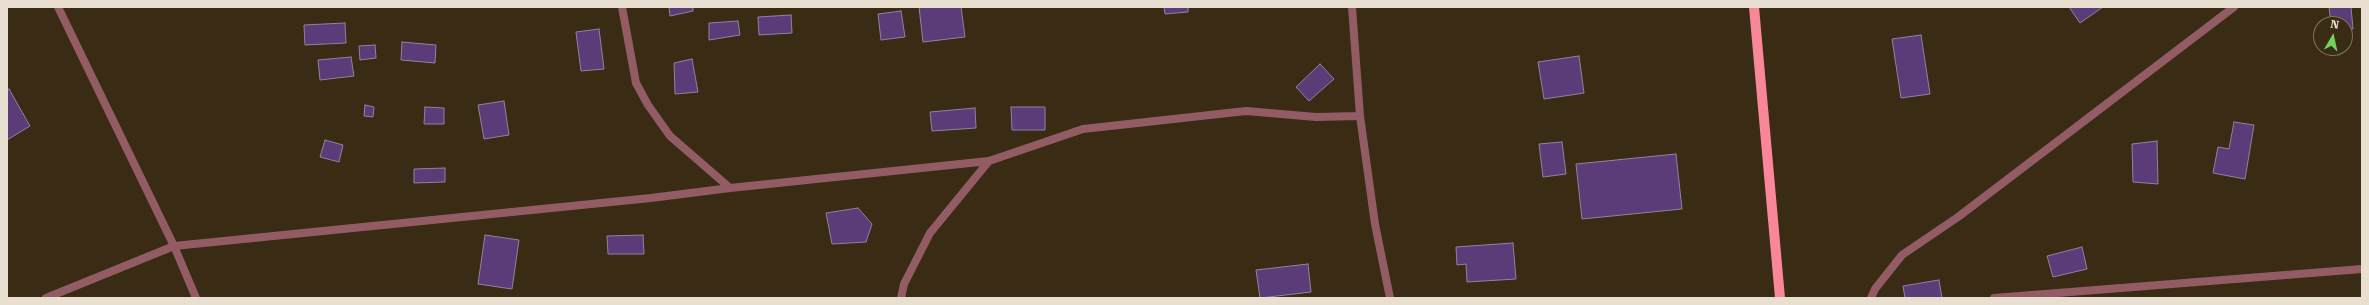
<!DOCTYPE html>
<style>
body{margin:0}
#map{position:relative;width:2369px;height:305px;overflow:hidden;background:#3a2b14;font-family:"Roboto Serif",serif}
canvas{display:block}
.frame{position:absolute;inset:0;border:8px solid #e8dfd1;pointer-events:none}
.north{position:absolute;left:2313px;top:16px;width:40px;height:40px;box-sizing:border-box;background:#3a2b14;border:1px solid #807360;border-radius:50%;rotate:9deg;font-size:11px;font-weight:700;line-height:16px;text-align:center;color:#e8dfd1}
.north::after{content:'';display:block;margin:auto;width:14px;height:18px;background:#72d25d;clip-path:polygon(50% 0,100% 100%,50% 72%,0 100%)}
</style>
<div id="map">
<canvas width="2369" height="305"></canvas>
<div class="frame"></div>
<div class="north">N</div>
</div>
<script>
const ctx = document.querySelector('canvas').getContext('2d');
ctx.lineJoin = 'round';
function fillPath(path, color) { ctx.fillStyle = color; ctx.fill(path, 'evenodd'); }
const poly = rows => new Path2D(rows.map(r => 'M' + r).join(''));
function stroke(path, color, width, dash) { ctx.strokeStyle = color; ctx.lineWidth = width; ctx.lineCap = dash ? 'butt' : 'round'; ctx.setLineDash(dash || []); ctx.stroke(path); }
const building = poly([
 [669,7,693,7,693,11,670,16,669,7],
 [919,7,961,7,965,37,923,42,919,7],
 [1164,7,1188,7,1188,12,1165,14,1164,7],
 [2069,7,2103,7,2080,23,2069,7],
 [2329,7,2351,7,2353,29,2345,30,2345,24,2331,24,2329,7],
 [901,11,905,37,881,40,878,14,901,11],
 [791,15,792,33,759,35,758,17,791,15],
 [738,21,740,35,709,40,709,23,738,21],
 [345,23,346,43,305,45,304,25,345,23],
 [599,29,604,69,581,71,576,32,599,29],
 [1921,35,1930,94,1901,98,1892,39,1921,35],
 [402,42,436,45,435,63,401,60,402,42],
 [375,45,376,58,360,60,359,46,375,45],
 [1579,56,1584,93,1544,99,1538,62,1579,56],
 [351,57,354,76,320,80,318,60,351,57],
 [692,59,698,92,675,94,674,63,692,59],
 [1320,64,1334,79,1309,101,1296,87,1320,64],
 [9,89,30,126,7,140,7,90,9,89],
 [504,101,509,135,484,139,478,105,504,101],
 [365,105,374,107,373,117,364,116,365,105],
 [425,107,444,108,444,124,424,124,425,107],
 [1011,107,1045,107,1045,130,1012,130,1011,107],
 [975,108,976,128,932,131,930,112,975,108],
 [2234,122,2254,125,2245,179,2213,173,2218,147,2229,149,2234,122],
 [325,140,343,145,339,162,320,157,325,140],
 [2157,141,2158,184,2133,182,2132,144,2157,141],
 [1562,142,1566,174,1543,177,1539,144,1562,142],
 [1676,154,1682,209,1582,219,1576,164,1676,154],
 [445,168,445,182,414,183,414,169,445,168],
 [858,208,872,224,866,242,832,244,826,213,858,208],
 [485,235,519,240,512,289,478,284,485,235],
 [643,235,644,254,608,254,607,236,643,235],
 [1513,243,1516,279,1467,282,1466,264,1457,265,1456,247,1513,243],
 [2082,247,2087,269,2053,277,2047,256,2082,247],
 [1308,264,1311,292,1260,298,1256,270,1308,264],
 [1939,280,1942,298,1905,298,1903,286,1939,280]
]);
fillPath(building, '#5b3c79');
stroke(building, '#90839e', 1);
stroke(poly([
 [58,7,174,246,196,298],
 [622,7,636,83,648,105,670,136,730,188],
 [1352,7,1360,116],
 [46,298,174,246,651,198,730,188,989,161,1083,129,1246,111,1316,117,1360,116,1375,224,1390,298],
 [901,298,904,284,930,233,989,161],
 [1871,298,1875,289,1902,255,1958,217,2234,7],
 [1994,298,2362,269]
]), '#935c64', 8);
stroke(poly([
 [1754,7,1780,298]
]), '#f78799', 10);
</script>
